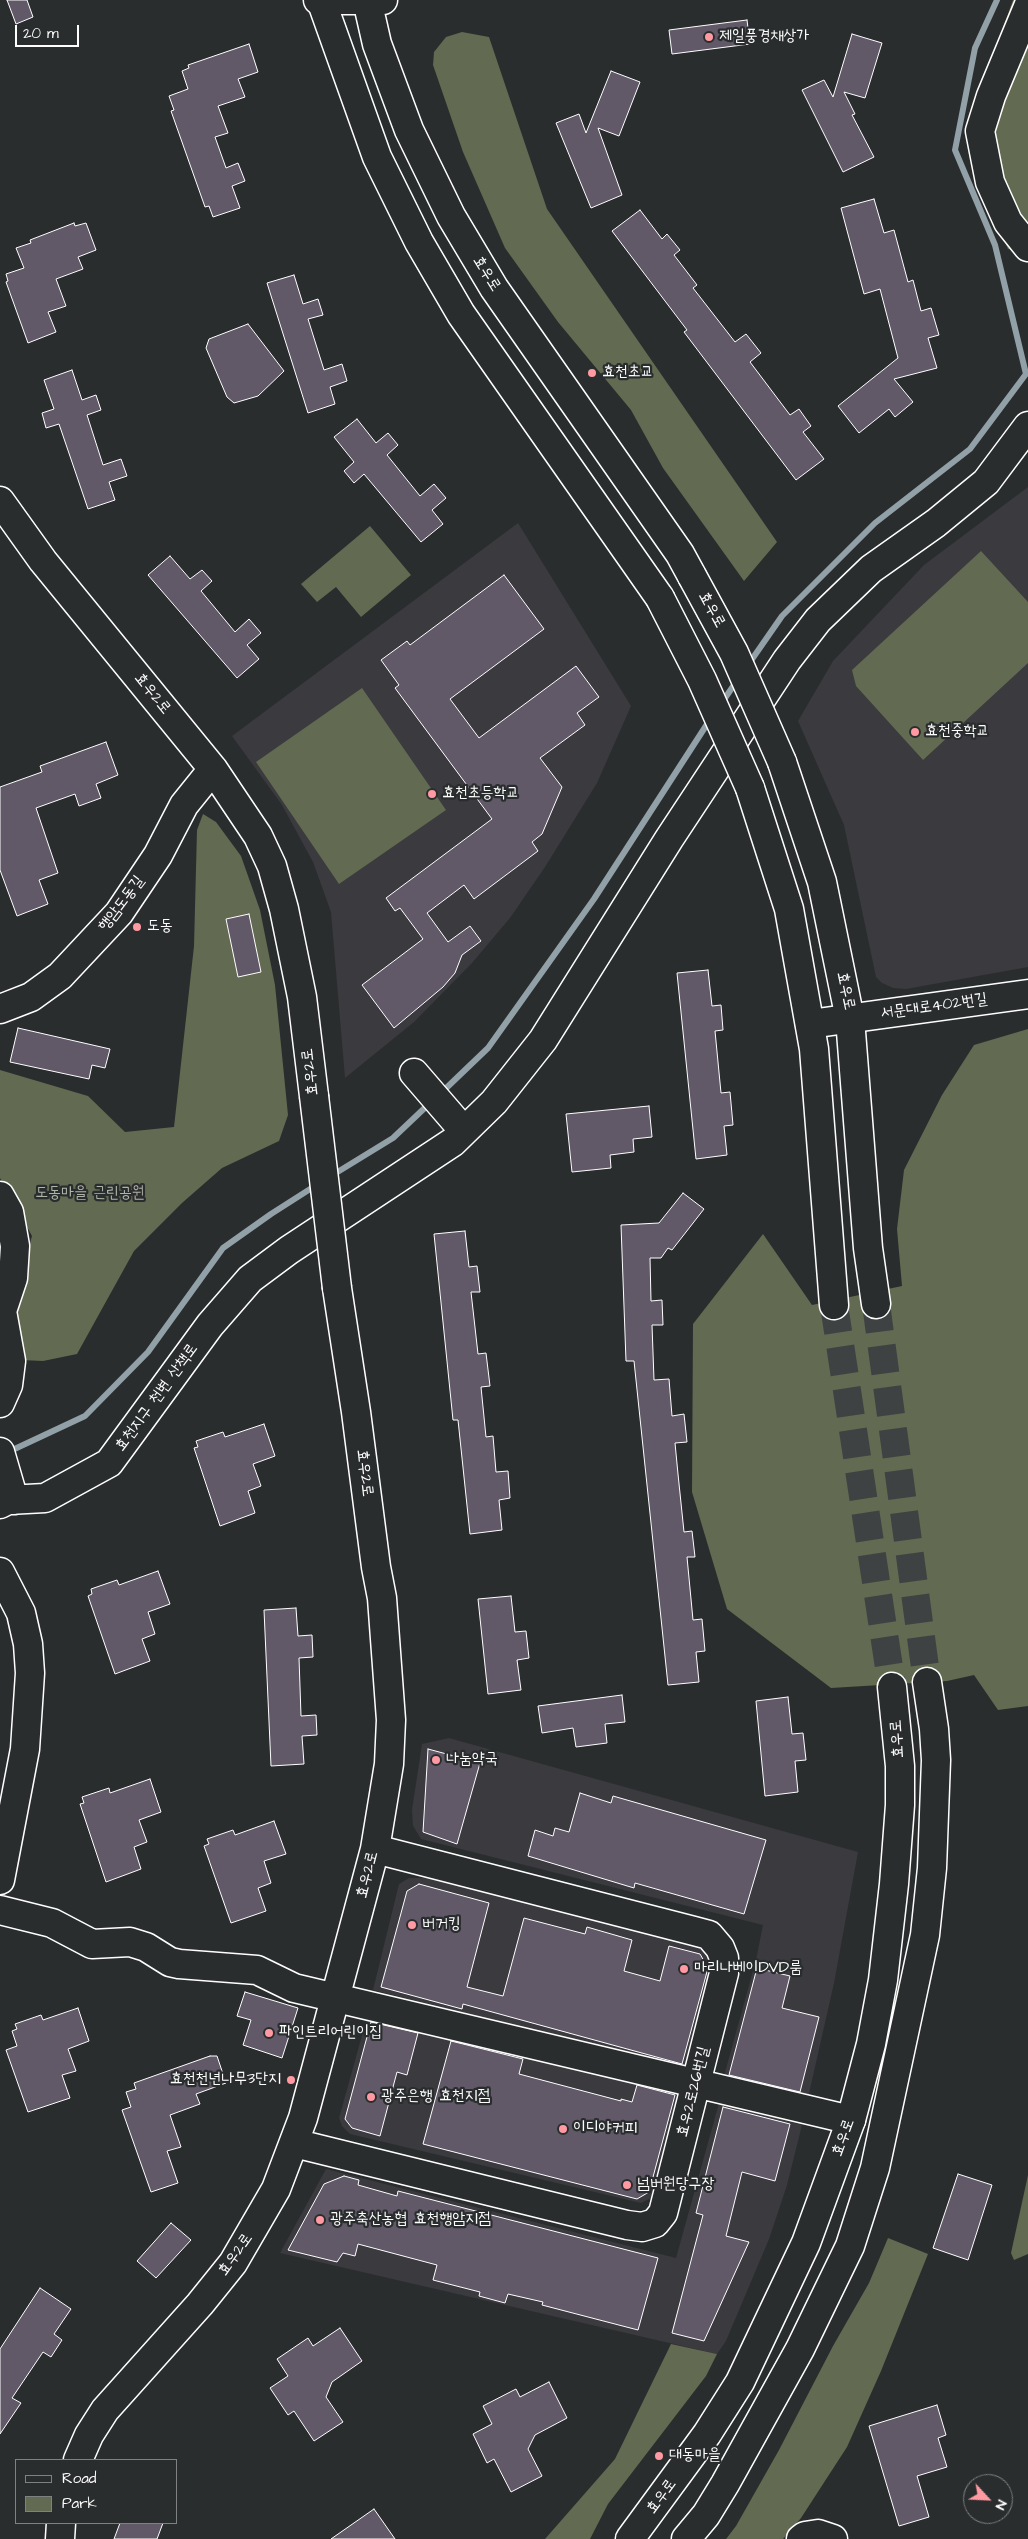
<!DOCTYPE html>
<meta charset="utf-8">
<style>
body{margin:0}
#map{position:relative;width:1028px;height:2539px;overflow:hidden;background:#2a2d2e;font-family:"Architects Daughter",sans-serif}
canvas{display:block}
.legend{position:absolute;left:15px;top:2459px;width:162px;height:65px;box-sizing:border-box;background:#2a2d2e;border:1px solid #7f8182;margin:0;padding:6px 9px;list-style:none;font-size:15px;color:#fff}
.legend li{display:flex;align-items:center;gap:10px;height:25px}
.legend b{width:25px;border:1px solid #7f8182}
.north{position:absolute;left:963px;top:2474px;width:50px;height:50px;box-sizing:border-box;background:#2a2d2e;border:1px solid #7f8182;border-radius:50%;rotate:115deg;font-size:14px;font-weight:700;line-height:20px;text-align:center;color:#fff}
.north::after{content:'';display:block;margin:auto;width:18px;height:22px;background:#ff9aa2;clip-path:polygon(50% 0,100% 100%,50% 72%,0 100%)}
.scale{position:absolute;left:15px;top:25px;width:64px;height:22px;box-sizing:border-box;border:2px solid #fff;border-top:0;padding-left:6px;font-size:15px;line-height:18px;white-space:nowrap;color:#fff;-webkit-text-stroke:4px #2a2d2e;paint-order:stroke}
</style>
<div id="map">
<canvas width="1028" height="2539"></canvas>
<ul class="legend">
<li><b style="height:6px;background:#2a2d2e"></b>Road</li>
<li><b style="height:14px;background:#626a51"></b>Park</li>
</ul>
<div class="north">N</div>
<div class="scale">20 m</div>
</div>
<script>
const ctx = document.querySelector('canvas').getContext('2d');
ctx.lineJoin = 'round';
function fillPath(path, color) { ctx.fillStyle = color; ctx.fill(path, 'evenodd'); }
const poly = rows => new Path2D(rows.map(r => 'M' + r).join(''));
function stroke(path, color, width, dash) { ctx.strokeStyle = color; ctx.lineWidth = width; ctx.lineCap = dash ? 'butt' : 'round'; ctx.setLineDash(dash || []); ctx.stroke(path); }
function drawText(font, color, halo, rows, align = 'center') {
  ctx.font = font + ' "Architects Daughter","Poor Story",sans-serif'; ctx.lineWidth = 4.5; ctx.setLineDash([]); ctx.textBaseline = 'middle'; ctx.strokeStyle = halo; ctx.fillStyle = color; for (const [text, x, y, turn = 0] of rows) {
    ctx.save(); ctx.translate(x, y); ctx.rotate((+turn || 0) * Math.PI / 180); ctx.textAlign = isNaN(turn) ? turn : align; if (halo) ctx.strokeText(text, 0, 0); ctx.fillText(text, 0, 0); ctx.restore();
  }
}
fillPath(poly([
 [1028,487,1028,967,906,989,893,988,882,983,876,977,844,825,798,721,833,661,924,565],
 [518,523,631,706,597,783,545,867,510,918,472,963,414,1022,345,1078,331,912,313,862,282,805,232,736],
 [449,1738,858,1852,834,1983,808,2098,724,2076,756,1960,763,1925,421,1839,413,1826,412,1810,422,1744],
 [409,1878,427,1878,706,1947,714,1964,685,2068,373,1990,399,1884],
 [368,2014,678,2093,651,2198,641,2203,350,2134,342,2126,339,2118],
 [719,2103,802,2125,787,2185,769,2239,726,2341,717,2354,280,2253,326,2169,676,2258]
]), '#3a3a3f');
fillPath(poly([
 [1013,0,1028,0,1028,253,1008,249,974,169,968,125],
 [462,32,489,37,547,209,777,542,744,581,663,468,631,410,558,322,505,248,463,152,433,65,434,52,446,37],
 [370,526,411,575,361,617,336,587,317,602,301,584],
 [981,551,1028,602,1028,663,923,760,856,686,852,670],
 [362,688,446,810,339,884,256,762],
 [203,814,216,822,241,856,260,910,275,985,288,1115,279,1141,222,1168,182,1203,134,1251,77,1354,43,1361,21,1360,6,1306,18,1286,32,1236,0,1178,0,1070,88,1096,125,1132,174,1127,194,946,197,830],
 [1028,1029,1028,1706,998,1710,974,1675,947,1681,831,1688,727,1609,692,1492,693,1324,763,1234,812,1305,902,1286,897,1229,904,1170,942,1095,974,1045],
 [1028,2175,1028,2254,1014,2260,1011,2253],
 [888,2238,928,2254,881,2371,847,2447,801,2518,783,2539,726,2539,736,2526,779,2450,833,2346,869,2283],
 [671,2344,717,2354,706,2376,608,2504,590,2539,545,2539,615,2459]
]), '#626a51');
stroke(poly([
 [748,665,782,616,875,523,970,449,1026,374,995,245,955,150,975,48,997,0],
 [721,704,738,679],
 [440,1094,488,1048,594,899,711,718],
 [331,1176,393,1138,431,1102],
 [6,1453,85,1416,148,1352,223,1248,271,1214,318,1184]
]), '#91a1a7', 6);
const building = poly([
 [7,0,27,0,33,17,16,24,7,0],
 [747,20,750,44,672,54,669,30,747,20],
 [852,34,882,43,865,98,844,92,855,114,852,115,874,157,843,172,802,90,824,80,833,97,852,34],
 [249,44,258,72,238,79,245,97,218,106,228,133,215,137,226,168,238,163,245,181,232,186,240,208,213,217,209,206,205,207,171,111,174,110,169,96,188,89,182,71,189,68,188,65,249,44],
 [611,71,640,82,619,136,598,128,622,195,591,208,556,123,579,114,586,133,611,71],
 [874,199,884,233,894,230,908,282,913,280,921,311,931,308,939,335,928,338,937,368,894,379,913,402,895,417,889,409,859,433,838,406,898,358,880,289,864,294,841,208,874,199],
 [640,210,662,239,667,234,680,250,674,255,697,285,693,288,735,342,746,334,761,353,750,362,790,415,799,409,811,426,803,432,824,459,796,480,684,332,687,330,612,231,640,210],
 [74,223,75,226,86,223,96,250,78,257,83,269,56,279,66,306,48,312,56,332,28,343,6,282,8,281,6,274,24,268,16,248,31,243,30,240,74,223],
 [294,275,303,304,318,299,323,315,308,319,324,370,342,364,347,381,330,387,335,404,308,413,267,283,294,275],
 [248,324,284,371,258,396,234,403,227,397,206,348,209,339,248,324],
 [72,370,82,400,96,395,101,410,87,415,103,465,121,459,127,476,109,482,115,500,88,509,59,424,46,428,42,413,54,409,44,380,72,370],
 [357,419,376,443,388,433,398,445,387,455,420,496,434,484,446,498,432,510,443,524,421,542,364,474,354,483,344,471,354,462,334,437,357,419],
 [170,556,190,579,202,570,212,581,201,591,235,632,249,619,261,633,247,645,259,659,237,678,148,575,170,556],
 [504,575,544,629,450,699,479,738,576,666,599,697,577,713,585,725,540,758,562,787,542,834,532,842,538,851,474,899,464,885,427,913,448,942,470,926,481,941,462,955,455,973,443,987,394,1028,362,985,423,939,400,908,395,911,386,898,492,819,395,688,399,685,381,660,407,641,410,645,504,575],
 [106,742,118,775,96,784,101,798,79,806,75,794,36,808,58,873,39,880,48,904,17,916,0,870,0,787,42,772,40,766,106,742],
 [249,914,261,972,238,977,226,919,249,914],
 [708,970,712,1006,721,1005,723,1030,715,1031,721,1093,730,1092,733,1125,724,1126,727,1155,696,1159,677,973,708,970],
 [18,1028,110,1049,105,1068,92,1065,89,1079,10,1062,18,1028],
 [649,1106,652,1137,633,1139,634,1152,610,1155,611,1168,572,1172,566,1114,649,1106],
 [683,1193,704,1209,672,1250,668,1248,661,1258,650,1258,651,1301,662,1300,663,1325,652,1325,654,1380,669,1379,672,1416,684,1414,687,1442,675,1443,678,1474,684,1532,692,1531,695,1557,687,1557,693,1620,702,1619,705,1651,696,1652,699,1682,668,1685,634,1361,626,1361,621,1225,659,1223,683,1193],
 [465,1231,469,1267,477,1266,480,1292,471,1292,478,1354,486,1353,490,1386,481,1387,486,1437,493,1436,496,1472,508,1471,510,1498,499,1500,502,1530,470,1534,458,1420,453,1420,434,1234,465,1231],
 [264,1424,275,1456,253,1464,261,1486,248,1491,255,1513,220,1526,194,1448,198,1447,196,1441,223,1432,225,1437,264,1424],
 [158,1571,170,1604,148,1612,155,1634,142,1639,150,1661,115,1674,88,1596,92,1594,91,1589,117,1580,119,1585,158,1571],
 [511,1596,515,1632,526,1631,529,1658,517,1660,521,1690,488,1694,478,1599,511,1596],
 [296,1608,298,1636,312,1635,313,1657,299,1658,301,1716,316,1715,317,1735,302,1736,304,1764,271,1766,264,1610,296,1608],
 [622,1695,625,1722,605,1724,607,1743,576,1747,573,1728,542,1733,538,1706,622,1695],
 [788,1697,792,1734,803,1733,806,1760,795,1761,798,1792,765,1796,756,1701,788,1697],
 [428,1749,480,1763,457,1844,423,1832,428,1749],
 [150,1779,161,1812,139,1820,147,1842,134,1847,141,1869,106,1882,80,1804,84,1803,82,1797,109,1788,110,1793,150,1779],
 [580,1793,611,1803,613,1796,766,1840,744,1914,635,1883,634,1888,528,1856,535,1830,553,1836,555,1828,569,1832,580,1793],
 [274,1821,286,1854,264,1861,271,1883,258,1888,266,1911,231,1923,204,1846,209,1844,207,1839,233,1830,235,1835,274,1821],
 [419,1884,489,1903,467,1987,503,1996,524,1918,585,1934,587,1927,632,1940,624,1971,660,1981,669,1946,700,1954,708,1968,682,2064,463,2004,462,2009,381,1987,407,1891,419,1884],
 [757,1968,790,1976,782,2008,819,2017,800,2092,729,2075,757,1968],
 [245,1992,298,2008,282,2058,243,2045,251,2020,237,2016,245,1992],
 [78,2008,89,2041,68,2049,76,2071,62,2075,70,2098,28,2112,6,2050,17,2046,12,2031,17,2029,15,2024,41,2015,43,2020,78,2008],
 [371,2022,418,2033,407,2075,397,2072,380,2136,352,2128,345,2119,371,2022],
 [451,2041,523,2059,519,2074,621,2101,621,2099,632,2102,637,2085,675,2095,649,2192,637,2199,423,2144,451,2041],
 [210,2056,217,2056,226,2083,196,2094,200,2104,170,2115,181,2147,167,2151,178,2183,151,2192,122,2110,131,2107,126,2092,136,2089,134,2083,210,2056],
 [723,2107,790,2124,775,2181,742,2172,726,2236,749,2242,704,2341,672,2333,703,2215,696,2213,723,2107],
 [958,2174,992,2185,968,2260,933,2248,958,2174],
 [344,2176,359,2180,358,2185,397,2196,398,2191,658,2258,638,2330,542,2305,543,2302,508,2294,505,2303,479,2296,480,2292,433,2280,437,2265,358,2244,355,2256,343,2253,337,2262,288,2250,324,2184,344,2176],
 [171,2223,191,2240,156,2278,137,2261,171,2223],
 [40,2288,71,2309,54,2334,62,2340,51,2357,43,2352,12,2398,21,2403,0,2434,0,2349,40,2288],
 [340,2328,362,2361,332,2382,326,2397,343,2422,314,2441,294,2411,288,2415,270,2388,288,2376,277,2359,308,2338,313,2346,340,2328],
 [549,2382,567,2418,535,2435,528,2449,542,2476,511,2492,494,2459,487,2463,473,2434,492,2424,483,2406,516,2389,520,2397,549,2382],
 [937,2405,946,2435,938,2438,947,2467,917,2476,929,2517,899,2526,869,2426,937,2405],
 [374,2509,395,2539,331,2539,374,2509],
 [120,2523,163,2523,157,2539,114,2539,120,2523]
]);
fillPath(building, '#615868');
stroke(building, '#fff', 1);
stroke(poly([
 [876,1304,927,1682],
 [834,1305,892,1687]
]), '#3f4243', 28, [28, 14]);
const minor = poly([
 [318,0,383,0],
 [1028,7,991,96,980,131,990,182,1008,222,1028,247],
 [0,501,43,561,213,769,258,836,272,866,284,909,302,997,314,1096],
 [0,1009,31,997,60,976,119,913,158,855,184,805,213,769],
 [810,1024,1028,994],
 [414,1073,464,1131],
 [0,1196,9,1212,15,1246,13,1278,2,1311,11,1361,8,1385,0,1403],
 [0,1452,14,1500],
 [0,1504,8,1500,45,1498,109,1463,210,1325,250,1279,289,1250,453,1142,494,1102,543,1040,669,839,787,660,818,620,871,569,936,523,986,482,1028,426],
 [0,1572,21,1613,28,1644,30,1673,25,1749,0,1880],
 [0,1910,52,1923,92,1944,130,1942,146,1947,170,1962,179,1964,257,1970,294,1988,851,2120],
 [294,2143,627,2225,642,2227,655,2223,663,2213,724,1973,724,1958,720,1948,709,1935,694,1931,375,1849],
 [78,2460,89,2435,105,2410,200,2304,233,2263,276,2189,303,2118,375,1849,389,1764,391,1720,382,1598,376,1567,356,1412,337,1288],
 [60,2539,61,2523],
 [801,2539,805,2536,818,2534,833,2539]
]);
const major = poly([
 [321,0,377,157,419,242,461,314,660,598],
 [367,0,377,44,409,130,451,216,494,288,680,554,692,576],
 [782,762,822,882,850,1019,868,1248,876,1304],
 [750,788,789,909,814,1049,834,1305],
 [630,2539,707,2434,740,2382,806,2243,851,2120,871,2044,883,1980,894,1884,900,1805,900,1766,892,1687],
 [686,2539,706,2515,725,2484,800,2349,850,2246,875,2168,925,1935,932,1868,936,1760,934,1729,927,1682]
]);
stroke(minor, '#fff', 31);
stroke(major, '#fff', 31);
stroke(minor, '#2a2d2e', 28);
stroke(major, '#2a2d2e', 28);
const minorBridge = poly([
 [314,1096,337,1288]
]);
const majorBridge = poly([
 [692,576,734,653,782,762],
 [660,598,702,680,750,788]
]);
stroke(minorBridge, '#fff', 31, []);
stroke(majorBridge, '#fff', 31, []);
stroke(minorBridge, '#2a2d2e', 28);
stroke(majorBridge, '#2a2d2e', 28);
for (const [x, y, r, color] of [
 [709,37,5,"#ff9aa2"],
 [592,373,5,"#ff9aa2"],
 [915,732,5,"#ff9aa2"],
 [432,794,5,"#ff9aa2"],
 [137,927,5,"#ff9aa2"],
 [436,1760,5,"#ff9aa2"],
 [412,1925,5,"#ff9aa2"],
 [684,1969,5,"#ff9aa2"],
 [269,2033,5,"#ff9aa2"],
 [291,2080,5,"#ff9aa2"],
 [371,2097,5,"#ff9aa2"],
 [563,2129,5,"#ff9aa2"],
 [627,2185,5,"#ff9aa2"],
 [320,2220,5,"#ff9aa2"],
 [659,2456,5,"#ff9aa2"]
]) { const dot = new Path2D(); dot.arc(x, y, r, 0, 2 * Math.PI); ctx.fillStyle = color; ctx.fill(dot); stroke(dot, '#2a2d2e', 2); }
drawText('16px', '#fff', '#2a2d2e', [
 ["제일풍경채상가",719,37],
 ["효천초교",602,373],
 ["효천중학교",925,732],
 ["효천초등학교",442,794],
 ["도동",147,927],
 ["나눔약국",446,1760],
 ["버거킹",422,1925],
 ["마리나베이DVD룸",694,1969],
 ["파인트리어린이집",279,2033],
 ["효천천년나무3단지",281,2080,"right"],
 ["광주은행 효천지점",381,2097],
 ["이디야커피",573,2129],
 ["넘버원당구장",637,2185],
 ["광주축산농협 효천행암지점",330,2220],
 ["대동마을",669,2456]
], 'left');
drawText('16px', '#fff', '#2a2d2e', [
 ["효우로",486,274,58],
 ["효우로",711,610,61],
 ["효우2로",152,694,51],
 ["행암도동길",122,904,-53],
 ["효우로",845,991,78],
 ["서문대로402번길",934,1007,-8],
 ["효우2로",311,1072,-97],
 ["효천지구 천변 산책로",157,1398,-54],
 ["효우2로",364,1473,83],
 ["효우로",898,1739,-94],
 ["효우2로",368,1875,-76],
 ["효우2로26번길",694,2092,-76],
 ["효우로",844,2138,-70],
 ["효우2로",236,2255,-55],
 ["효우로",662,2497,-54]
]);
drawText('16px', '#b0b4a8', '#2a2d2e', [
 ["도동마을 근린공원",90,1194]
]);
</script>
